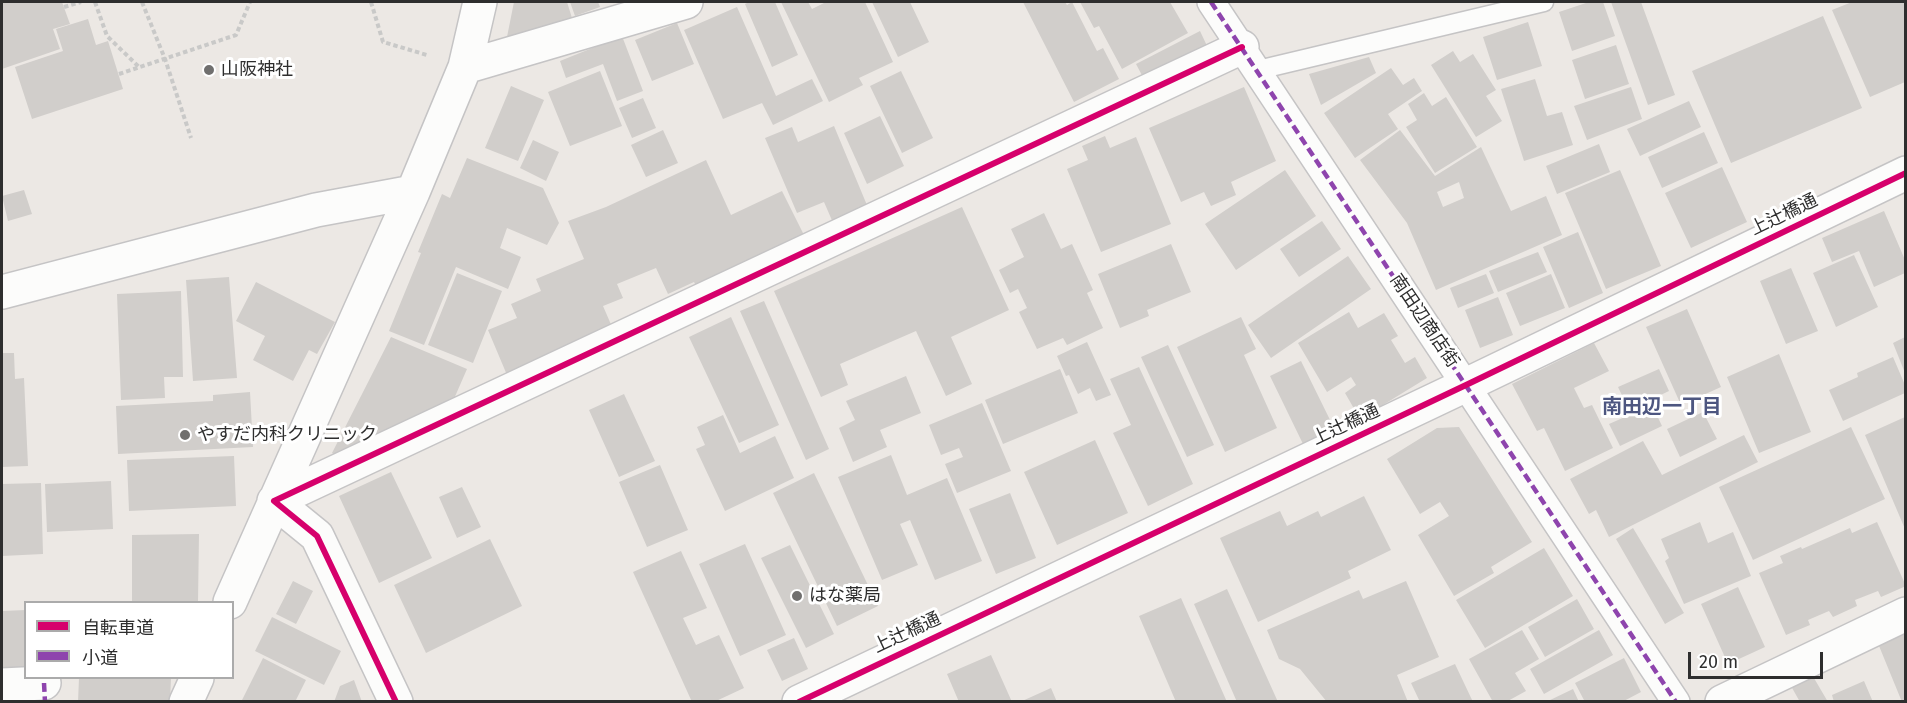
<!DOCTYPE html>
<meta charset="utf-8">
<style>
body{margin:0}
#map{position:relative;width:1907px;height:703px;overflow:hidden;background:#ece8e4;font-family:"Fira Sans","Noto Sans JP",sans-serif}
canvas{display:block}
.frame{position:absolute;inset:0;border:3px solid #2e2e2e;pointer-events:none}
.legend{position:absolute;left:24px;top:601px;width:210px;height:78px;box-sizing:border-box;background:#fff;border:2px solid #ababab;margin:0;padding:8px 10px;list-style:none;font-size:18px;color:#2e2e2e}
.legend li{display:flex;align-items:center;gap:12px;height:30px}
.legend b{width:30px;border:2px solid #ababab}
.scale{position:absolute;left:1688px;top:652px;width:135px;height:27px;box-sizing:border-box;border:3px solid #2e2e2e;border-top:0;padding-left:8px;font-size:18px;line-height:21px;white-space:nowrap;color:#2e2e2e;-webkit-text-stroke:4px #fff;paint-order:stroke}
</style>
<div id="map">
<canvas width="1907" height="703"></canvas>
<div class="frame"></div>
<ul class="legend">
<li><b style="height:8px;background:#d6006c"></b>自転車道</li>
<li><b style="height:8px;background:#8e44ad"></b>小道</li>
</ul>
<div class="scale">20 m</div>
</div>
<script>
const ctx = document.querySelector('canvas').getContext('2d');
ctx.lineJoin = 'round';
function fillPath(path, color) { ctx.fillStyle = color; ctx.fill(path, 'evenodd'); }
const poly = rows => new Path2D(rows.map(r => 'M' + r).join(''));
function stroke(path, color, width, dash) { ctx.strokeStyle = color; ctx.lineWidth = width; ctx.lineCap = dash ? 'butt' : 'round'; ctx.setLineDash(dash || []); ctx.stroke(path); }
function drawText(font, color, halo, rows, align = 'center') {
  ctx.font = font + ' "Fira Sans","Noto Sans JP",sans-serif'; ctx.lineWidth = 6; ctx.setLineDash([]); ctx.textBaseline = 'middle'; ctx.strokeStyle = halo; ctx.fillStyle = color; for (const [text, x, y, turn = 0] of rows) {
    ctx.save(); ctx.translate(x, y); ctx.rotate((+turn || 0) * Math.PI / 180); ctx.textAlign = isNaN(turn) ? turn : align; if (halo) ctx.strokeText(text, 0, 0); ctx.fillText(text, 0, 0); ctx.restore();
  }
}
fillPath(poly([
 [2,2,62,2,70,24,53,29,60,49,2,69],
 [514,2,567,2,572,18,507,37],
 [570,2,598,2,600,7,575,16],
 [749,2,775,2,798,55,772,67,745,4],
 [781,2,808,2,812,9,826,2,865,2,893,62,859,78,863,85,829,102],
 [872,2,910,2,929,42,898,57],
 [1023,2,1065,2,1067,5,1072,2,1097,51,1103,48,1119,79,1074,102],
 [1080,2,1170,2,1188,33,1122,69,1099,26,1094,28],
 [1589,2,1603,2,1615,36,1572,51,1559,12],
 [1611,2,1641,2,1675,95,1648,105],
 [1852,2,1905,2,1905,82,1870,97,1832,10],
 [737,7,776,96,812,79,823,101,773,125,762,103,723,119,684,30],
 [1823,16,1862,108,1731,163,1692,71],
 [88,19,96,45,108,41,123,89,32,119,15,67,63,51,56,29],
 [1528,22,1542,66,1497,80,1483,37],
 [677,23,694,64,652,81,635,40],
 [1200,31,1208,48,1145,81,1136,64],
 [622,36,643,91,617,101,603,64,566,78,560,61],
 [1616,45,1629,84,1585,99,1572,60],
 [1453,51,1460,62,1473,54,1496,90,1486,96,1502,121,1476,137,1431,65],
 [1369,57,1376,73,1321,105,1309,74],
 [1391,68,1403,85,1414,78,1422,91,1388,114,1398,129,1355,158,1324,113],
 [600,71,622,126,570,146,548,92],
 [901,71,933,138,902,153,870,86],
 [1535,79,1547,116,1562,112,1573,145,1524,161,1501,89],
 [511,86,544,100,518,161,485,148],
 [1244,87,1276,161,1231,182,1236,195,1211,206,1204,192,1181,202,1149,128],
 [1631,87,1642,119,1587,140,1574,106],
 [1424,93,1432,106,1446,97,1477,147,1435,173,1406,127,1417,120,1408,104],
 [643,98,656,128,632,138,619,108],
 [1689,101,1701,127,1640,156,1627,129],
 [880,116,904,166,867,184,844,133],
 [834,126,869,210,834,225,824,202,797,213,765,138,792,127,798,142],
 [663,130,678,163,646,177,631,145],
 [1400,130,1435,176,1481,147,1511,211,1546,196,1562,235,1436,290,1407,223,1360,160],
 [1459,182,1464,198,1443,207,1437,192],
 [1704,132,1718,163,1662,188,1648,157],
 [1105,136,1110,148,1136,137,1171,224,1101,252,1067,169,1088,160,1082,146],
 [533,140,559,152,546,181,520,168],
 [1599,144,1610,172,1557,194,1546,166],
 [467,158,543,188,559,223,547,245,507,228,500,248,521,257,508,289,456,267,424,345,389,331,421,253,418,252,442,194,450,198],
 [706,160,731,215,782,191,807,241,699,292,694,282,668,294,656,268,617,284,623,298,603,306,616,336,507,375,488,330,517,318,511,304,541,291,536,279,584,259,568,221,606,207],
 [1722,167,1747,222,1691,248,1665,193],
 [1285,170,1316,216,1236,270,1205,224],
 [1620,170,1661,266,1606,289,1565,193],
 [24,190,32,214,8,221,2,196],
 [962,207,1009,310,951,337,972,384,946,396,916,331,840,364,848,385,821,397,774,291],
 [1884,211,1905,260,1905,273,1874,287,1859,251,1832,262,1822,238],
 [1044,213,1061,249,1072,244,1093,290,1087,293,1103,328,1067,345,1063,338,1037,349,1019,312,1027,308,1018,289,1010,293,999,270,1024,257,1011,229],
 [1322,221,1341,249,1299,277,1280,249],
 [1578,232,1603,293,1569,308,1543,247],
 [1171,244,1191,292,1147,310,1149,316,1120,328,1098,274],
 [1538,252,1547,272,1498,292,1489,271],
 [1854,255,1878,307,1836,327,1813,273],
 [1348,256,1371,289,1271,358,1248,325],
 [1791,268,1818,331,1786,344,1760,281],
 [457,273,502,291,473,363,428,345],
 [1486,274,1494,293,1458,308,1450,288],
 [1551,274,1565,308,1520,326,1506,293],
 [229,277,237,378,193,381,186,280],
 [256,282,335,322,317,354,309,350,293,381,253,360,265,336,236,321],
 [181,291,183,377,164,377,165,398,121,400,117,294],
 [1498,297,1513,335,1480,348,1465,310],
 [764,301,829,449,806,460,740,311],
 [1687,309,1721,387,1681,405,1646,327],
 [1349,312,1358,328,1384,313,1398,336,1391,340,1405,363,1415,357,1427,378,1360,419,1345,393,1356,385,1351,377,1327,392,1298,343],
 [731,317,779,425,739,443,689,337],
 [1241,317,1256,349,1244,355,1277,428,1225,452,1177,347],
 [391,337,467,369,450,408,347,461,332,453],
 [1905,337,1905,373,1893,343],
 [1087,342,1111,395,1096,401,1090,388,1078,394,1069,375,1066,376,1057,356],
 [1594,343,1609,371,1574,388,1584,408,1592,405,1613,448,1565,471,1544,428,1537,431,1512,384],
 [1168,345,1214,445,1187,457,1141,357],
 [2,353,14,353,15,379,24,378,28,466,2,467],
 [1779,354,1811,432,1759,453,1727,377],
 [1893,357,1905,385,1905,393,1843,421,1829,390,1858,377,1857,373],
 [1301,361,1334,428,1303,444,1270,376],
 [1139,367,1193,484,1148,506,1113,433,1131,425,1110,379],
 [1060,369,1078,413,1003,444,985,400],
 [1659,369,1669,391,1629,410,1618,387],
 [906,376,921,413,880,430,887,447,853,462,839,428,855,420,846,401],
 [250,392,253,447,118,454,116,406,213,401,213,395],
 [624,394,655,461,619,477,589,410],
 [982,403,1011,471,957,493,945,464,963,457,959,448,941,455,929,425],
 [1652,405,1662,426,1620,446,1609,424],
 [1703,412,1717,439,1680,457,1667,429],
 [723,415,740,453,775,436,794,478,725,511,696,449,705,445,697,427],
 [1905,417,1905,529,1865,435],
 [1459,427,1532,542,1491,567,1494,573,1454,596,1418,535,1449,516,1440,502,1420,514,1387,459,1437,428],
 [1851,427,1885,499,1753,560,1719,487],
 [1744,435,1758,462,1609,537,1596,510,1589,514,1570,479,1643,441,1662,475],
 [1095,440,1128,513,1057,545,1024,472],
 [891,455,907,495,947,478,982,561,935,580,910,520,900,524,918,565,882,580,838,477],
 [234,456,236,506,129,511,127,460],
 [660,465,688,530,647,547,619,482],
 [391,472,432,558,379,583,339,496],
 [814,473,878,606,837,626,773,493],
 [111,481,113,529,47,532,45,484],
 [41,483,43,554,2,556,2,484],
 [462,487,481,527,457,538,439,497],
 [1010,493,1036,558,996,574,969,509],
 [1364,496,1391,550,1348,571,1351,578,1258,622,1220,538,1280,511,1287,526,1318,511,1321,517],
 [1700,522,1708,543,1733,532,1751,576,1684,604,1665,561,1669,558,1661,539],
 [1877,522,1906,586,1881,597,1878,591,1855,600,1857,606,1833,617,1829,611,1808,620,1810,625,1786,635,1759,573,1783,563,1780,556,1801,547,1802,549,1850,528,1852,533],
 [1633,528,1684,613,1665,624,1616,539],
 [199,534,198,602,132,602,132,535],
 [490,539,522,606,426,653,394,585],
 [745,544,786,635,740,656,699,564],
 [790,545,834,634,806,648,761,558],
 [1544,548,1573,596,1485,648,1456,600],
 [681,551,707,608,683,618,696,645,719,635,744,688,714,702,692,702,633,572],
 [293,581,313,591,296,624,276,614],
 [1406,581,1439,657,1397,675,1408,702,1327,702,1300,669,1279,659,1267,630,1359,590,1363,599],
 [1738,587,1765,647,1728,664,1701,604],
 [1227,589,1278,702,1237,702,1194,604],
 [1181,598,1227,702,1176,702,1139,616],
 [1577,599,1594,629,1545,657,1528,627],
 [26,610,26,669,2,669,2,611],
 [272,617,341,651,324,685,255,651],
 [1905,629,1905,702,1902,702,1877,641],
 [1522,630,1539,659,1515,673,1526,691,1506,702,1493,702,1469,659],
 [1599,630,1613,655,1544,694,1530,669],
 [794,638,808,669,782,681,767,650],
 [991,655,1012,702,959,702,947,674],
 [263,658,306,680,295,702,241,702],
 [1624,658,1641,692,1622,702,1585,702,1575,683],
 [1455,664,1473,702,1420,702,1411,683],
 [1811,673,1828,702,1800,702,1791,686],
 [79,678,171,678,170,702,78,702],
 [354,680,362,702,334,702,340,686],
 [1864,681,1873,702,1834,702,1832,695],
 [1051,688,1057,702,1020,702],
 [1573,689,1579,702,1546,702]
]), '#d1cecb');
const service = poly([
 [1258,70,1544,2]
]);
const pedestrian = poly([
 [1211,2,1676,702]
]);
const minor = poly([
 [465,67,686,2],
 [2,292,316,210,413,192],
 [230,602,413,192,465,67,480,2],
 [2,685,44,683],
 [186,702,197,678],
 [396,702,317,536,274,501,1242,47],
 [799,702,1466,385,1906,173],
 [1722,702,1906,614]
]);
stroke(service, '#c5c4c5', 21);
stroke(pedestrian, '#c5c4c5', 30);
stroke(minor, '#c5c4c5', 36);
stroke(poly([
 [95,2,107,36,139,67],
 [142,2,165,59,191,138],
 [371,2,383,42,427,55],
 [64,7,81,2],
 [119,74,236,35,250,2]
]), '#c9c9c8', 4, [4.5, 3]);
stroke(service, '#fcfcfb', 18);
stroke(pedestrian, '#fcfcfb', 27);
stroke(minor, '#fcfcfb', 33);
stroke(poly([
 [1211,2,1676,702],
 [44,683,45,702]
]), '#8e44ad', 4.5, [9, 4.5]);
stroke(poly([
 [396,702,317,536,274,501,1242,47],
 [799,702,1466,385,1906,173]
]), '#d6006c', 6);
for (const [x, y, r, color] of [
 [209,70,6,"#706f6e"],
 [185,435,6,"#706f6e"],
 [797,596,6,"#706f6e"]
]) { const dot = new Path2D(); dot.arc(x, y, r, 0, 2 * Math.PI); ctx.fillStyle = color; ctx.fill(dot); stroke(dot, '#fff', 2); }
drawText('18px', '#2e2e2e', '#fff', [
 ["山阪神社",221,70],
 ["やすだ内科クリニック",197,435],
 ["はな薬局",809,596]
], 'left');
drawText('18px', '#2e2e2e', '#fff', [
 ["上辻橋通",1784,215,-26],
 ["南田辺商店街",1424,321,56],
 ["上辻橋通",1346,425,-25],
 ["上辻橋通",907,633,-25]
]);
drawText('bold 20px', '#4d5680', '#fff', [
 ["南田辺一丁目",1662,407]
]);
</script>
